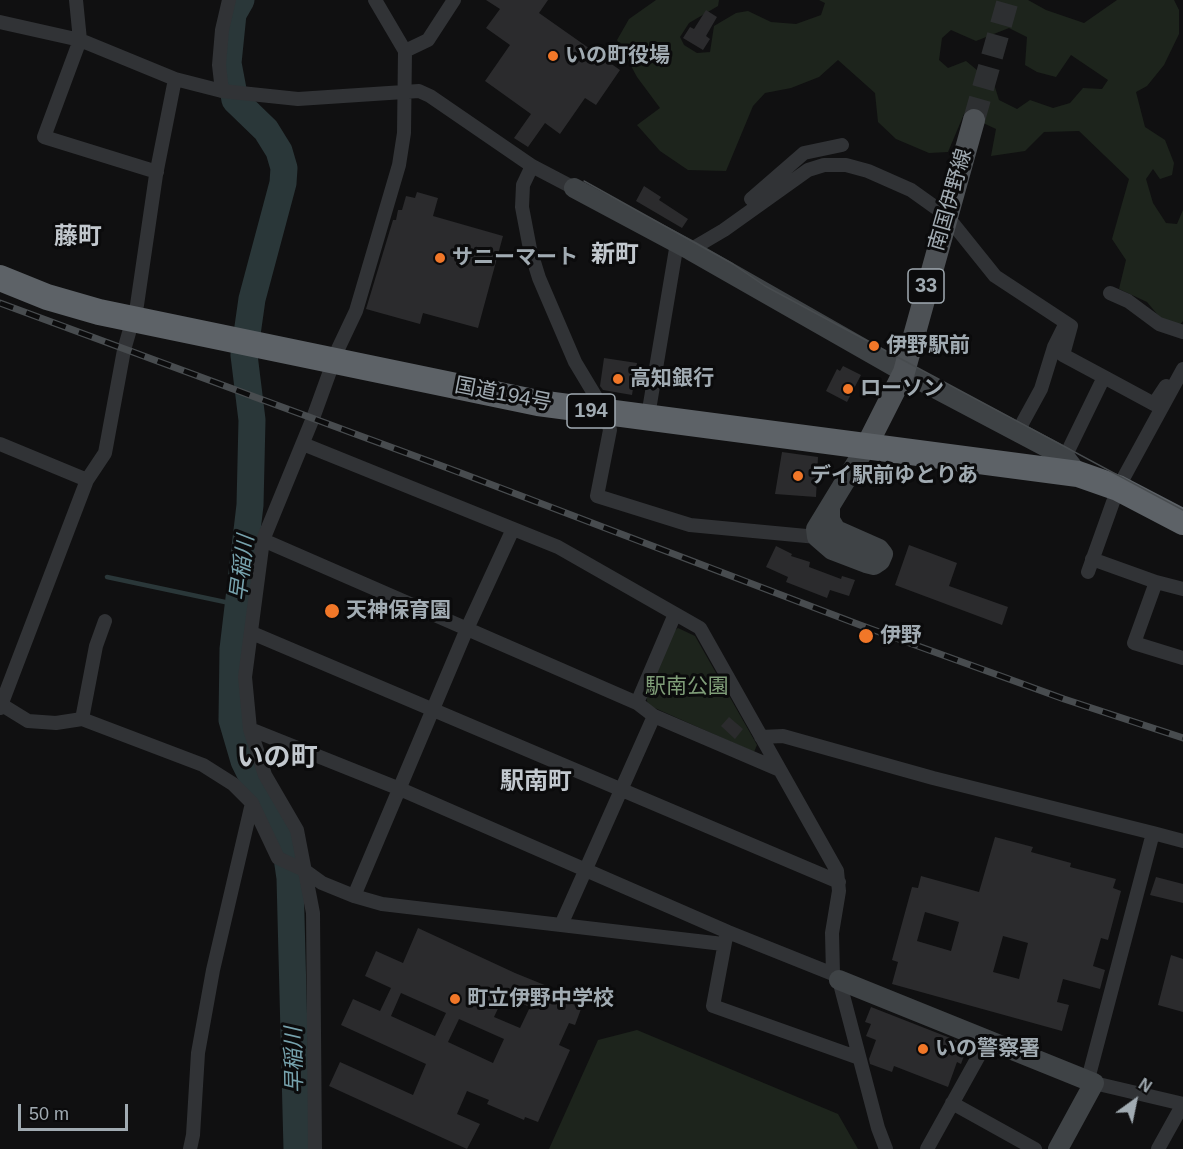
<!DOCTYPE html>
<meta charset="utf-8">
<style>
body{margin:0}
#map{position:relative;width:1183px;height:1149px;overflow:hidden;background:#101011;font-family:Arial,sans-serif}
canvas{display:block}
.north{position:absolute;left:1105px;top:1071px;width:60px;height:60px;-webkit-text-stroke:4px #0b0b0c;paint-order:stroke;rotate:33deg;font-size:16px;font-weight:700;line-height:24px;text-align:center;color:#a1abb2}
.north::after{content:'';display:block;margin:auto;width:21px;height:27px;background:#a1abb2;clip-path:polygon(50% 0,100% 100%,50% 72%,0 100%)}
.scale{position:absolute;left:18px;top:1104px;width:110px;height:27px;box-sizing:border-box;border:3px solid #a1abb2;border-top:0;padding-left:8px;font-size:18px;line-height:21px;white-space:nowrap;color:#a1abb2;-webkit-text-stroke:4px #0b0b0c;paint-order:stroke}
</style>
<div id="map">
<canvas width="1183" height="1149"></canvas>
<div class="north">N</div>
<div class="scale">50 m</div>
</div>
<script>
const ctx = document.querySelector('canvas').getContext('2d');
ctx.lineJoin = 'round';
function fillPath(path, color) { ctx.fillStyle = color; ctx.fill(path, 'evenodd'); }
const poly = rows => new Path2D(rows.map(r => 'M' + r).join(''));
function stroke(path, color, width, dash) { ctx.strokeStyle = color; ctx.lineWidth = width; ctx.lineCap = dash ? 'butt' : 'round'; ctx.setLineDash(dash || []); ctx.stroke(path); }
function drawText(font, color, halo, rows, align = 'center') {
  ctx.font = font + ' Arial,"Noto Sans JP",sans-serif'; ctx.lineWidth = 6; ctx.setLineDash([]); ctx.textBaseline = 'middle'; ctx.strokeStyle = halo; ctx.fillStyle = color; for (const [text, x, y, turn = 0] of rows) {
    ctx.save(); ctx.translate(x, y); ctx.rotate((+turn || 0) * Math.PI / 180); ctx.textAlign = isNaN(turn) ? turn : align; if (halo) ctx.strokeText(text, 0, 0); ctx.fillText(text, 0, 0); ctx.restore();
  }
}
fillPath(poly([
 [656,0,719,0,718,6,689,23,680,37,684,45,697,53,710,52,714,26,736,13,748,11,771,22,796,24,821,15,825,3,819,0,1028,0,1046,10,1084,23,1117,0,1174,0,1179,10,1179,34,1164,65,1147,86,1136,92,1145,127,1165,140,1174,163,1172,175,1160,179,1153,169,1146,179,1153,203,1166,223,1177,224,1183,210,1183,321,1178,327,1162,320,1147,302,1119,289,1126,260,1112,239,1129,179,1079,131,1044,132,1025,151,991,156,996,129,964,114,948,152,929,153,896,139,878,122,875,93,838,60,819,77,791,88,765,93,753,106,726,171,688,170,660,151,637,125,660,108,637,77,617,40,629,19],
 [1009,28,1027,37,1025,65,1037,72,1056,77,1071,55,1108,80,1102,89,1083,88,1070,103,1053,108,1030,100,1017,109,999,100,994,84,966,61,948,68,939,60,942,38,951,30,976,41],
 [678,628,695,636,757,745,754,752,648,705,646,696,674,631],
 [637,1030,838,1114,858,1149,549,1149,598,1040]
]), '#1d241c');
stroke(poly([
 [107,577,225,602]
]), '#2a3739', 4.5);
stroke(poly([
 [241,0,233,14,228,63,235,100,266,130,279,151,284,168,283,183,252,299,244,355,252,420,250,505,233,649,232,720,244,761,285,844,290,878,297,1149]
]), '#2a3739', 27);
fillPath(poly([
 [486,0,548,0,539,13,620,70,596,105,585,98,560,134,545,123,528,147,514,138,531,114,485,81,510,45,486,28,500,9],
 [706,10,717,17,706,36,710,39,703,50,683,38,690,27,694,29],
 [644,186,661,197,659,200,688,219,682,228,636,201],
 [417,192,438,198,433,216,503,236,478,328,423,313,420,324,366,309,393,220,396,220,398,210,402,210,406,196,415,198],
 [604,358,637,363,632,395,603,390,600,386],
 [843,366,861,375,847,402,826,391,837,369,840,371],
 [782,452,818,457,816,497,775,494],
 [909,545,957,563,949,586,1008,607,1002,625,895,585],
 [776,546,792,554,791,556,810,562,809,567,841,579,842,576,855,580,849,596,830,590,827,598,786,582,788,577,766,567],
 [729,717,743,729,735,739,721,726],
 [995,837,1033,847,1031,852,1071,863,1070,867,1116,879,1113,888,1121,891,1108,940,1101,938,1093,966,1105,970,1100,989,1063,979,1057,1002,1069,1005,1062,1031,892,984,898,962,892,960,912,887,918,888,921,876,979,892],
 [925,912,959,922,951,951,917,941],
 [1003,936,1028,943,1019,979,993,972],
 [1156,877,1183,884,1183,903,1150,895],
 [418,928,515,973,584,1001,575,1025,569,1023,559,1045,570,1050,538,1122,525,1117,524,1120,487,1104,489,1100,467,1091,457,1114,480,1124,467,1149,329,1086,340,1062,413,1095,426,1064,341,1025,353,999,380,1011,391,988,365,976,376,951,403,963],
 [401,993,446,1013,435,1036,391,1016],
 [504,996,530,1007,520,1028,494,1017],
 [459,1019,504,1039,493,1063,448,1042],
 [1171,955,1183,959,1183,1012,1158,1005],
 [871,1007,968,1045,961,1064,957,1062,948,1087,894,1066,892,1072,870,1064,869,1059,876,1040,866,1036,871,1024,865,1022]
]), '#2b2b2d');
stroke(poly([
 [974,120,1008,0]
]), '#2d2f31', 22, [22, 11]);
stroke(poly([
 [76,0,80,40,44,137,157,172],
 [0,22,80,40,175,79,222,91,298,99,419,91,430,96,532,166,574,188],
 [405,51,428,40,454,0],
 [222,91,219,65,222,30,229,0],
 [532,166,523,185,522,207,530,249,539,278,575,362,605,412,610,430,597,496,690,525,817,537],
 [751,199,804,153,842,145],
 [690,250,724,230,808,170,824,165,846,165,868,171,911,190,946,215,995,276,1071,326,1063,355,1104,377,1065,457],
 [1110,293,1128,301,1159,324,1183,332],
 [1104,377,1154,404,1166,386],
 [648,416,677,243],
 [1018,431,1041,389,1054,347,1064,327],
 [0,444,87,480],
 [303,444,558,547,700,628,837,871,839,891,832,933,833,974],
 [263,540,637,703,654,716,780,770],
 [1092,559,1156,582],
 [1088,572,1118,488,1183,369],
 [1183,589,1156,582,1134,643,1183,658],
 [252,633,839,882],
 [637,703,675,614],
 [2,705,28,721,56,723,82,719,203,765,233,784,252,803,278,858,304,870,322,883,354,896,382,904,723,944],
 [0,708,87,480,105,453,124,350,137,305,156,175,175,79],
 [82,719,96,646,105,621],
 [250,729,400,789,728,932,833,974,839,980,878,1128,886,1149],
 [761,737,783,736,933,778,1153,833,1088,1079],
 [1153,833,1183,841],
 [354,896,466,631,513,529],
 [561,925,654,716],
 [726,937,713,1006,859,1058],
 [1094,1083,1183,1104],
 [952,1103,1035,1149],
 [190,1149,193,1135,198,1053,213,970,252,803],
 [315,1149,313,913,297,830,265,775,250,729,245,677,263,540,313,418,338,349,356,311,399,165,404,133,405,51,375,0],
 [927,1149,987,1041],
 [1158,1149,1183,1104]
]), '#313336', 14);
stroke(poly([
 [574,188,690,250,904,372,1065,457,1078,474],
 [830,507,830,520,836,530,879,549,883,554,880,561,874,565,866,563,832,550,817,537,816,529,866,447],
 [839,980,1094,1083,1058,1149]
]), '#3f4346', 20);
stroke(poly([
 [866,447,904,372,974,120]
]), '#4d5155', 22);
stroke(poly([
 [0,278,47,297,99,312,538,403,1078,474,1118,488,1183,522]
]), '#5d6267', 26);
stroke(poly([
 [584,181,733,264,765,286,1183,510]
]), '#484c4f', 1.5);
const rail = poly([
 [0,303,461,473,860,625,1064,699,1183,738]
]);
stroke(rail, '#484c4f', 7);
stroke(rail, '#0b0b0c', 4.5, [14]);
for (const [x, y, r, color] of [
 [553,56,6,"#f17728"],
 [440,258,6,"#f17728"],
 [874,346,6,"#f17728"],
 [618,379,6,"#f17728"],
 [848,389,6,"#f17728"],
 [798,476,6,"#f17728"],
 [332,611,8,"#f17728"],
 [866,636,8,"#f17728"],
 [455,999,6,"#f17728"],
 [923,1049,6,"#f17728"]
]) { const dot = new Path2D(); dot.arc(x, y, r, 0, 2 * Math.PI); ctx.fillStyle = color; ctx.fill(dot); stroke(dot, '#0b0b0c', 2); }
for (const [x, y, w] of [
 [926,286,36],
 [591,411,48]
]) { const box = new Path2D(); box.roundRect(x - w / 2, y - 17, w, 34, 4.5); ctx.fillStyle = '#0b0b0c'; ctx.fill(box); stroke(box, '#a1abb2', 1.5); }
drawText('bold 20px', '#a1abb2', null, [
 ["33",926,286],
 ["194",591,411]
]);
drawText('bold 21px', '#a1abb2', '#0b0b0c', [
 ["いの町役場",565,56],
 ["サニーマート",452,258],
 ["伊野駅前",886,346],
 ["高知銀行",630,379],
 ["ローソン",860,389],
 ["デイ駅前ゆとりあ",810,476],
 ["天神保育園",346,611],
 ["伊野",880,636],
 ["町立伊野中学校",467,999],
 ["いの警察署",935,1049]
], 'left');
drawText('21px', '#a1abb2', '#0b0b0c', [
 ["南国伊野線",951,200,-74],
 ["国道194号",503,395,11]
]);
drawText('21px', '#7f9d78', '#0b0b0c', [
 ["駅南公園",687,687]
]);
drawText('italic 22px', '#77a3ae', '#0b0b0c', [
 ["早稲川",243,568,-83],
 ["早稲川",295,1060,-91]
]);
drawText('bold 24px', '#c2c8ce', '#0b0b0c', [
 ["藤町",78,237],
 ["新町",615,255],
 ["駅南町",536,782]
]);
drawText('bold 27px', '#c2c8ce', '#0b0b0c', [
 ["いの町",277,759]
]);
</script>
